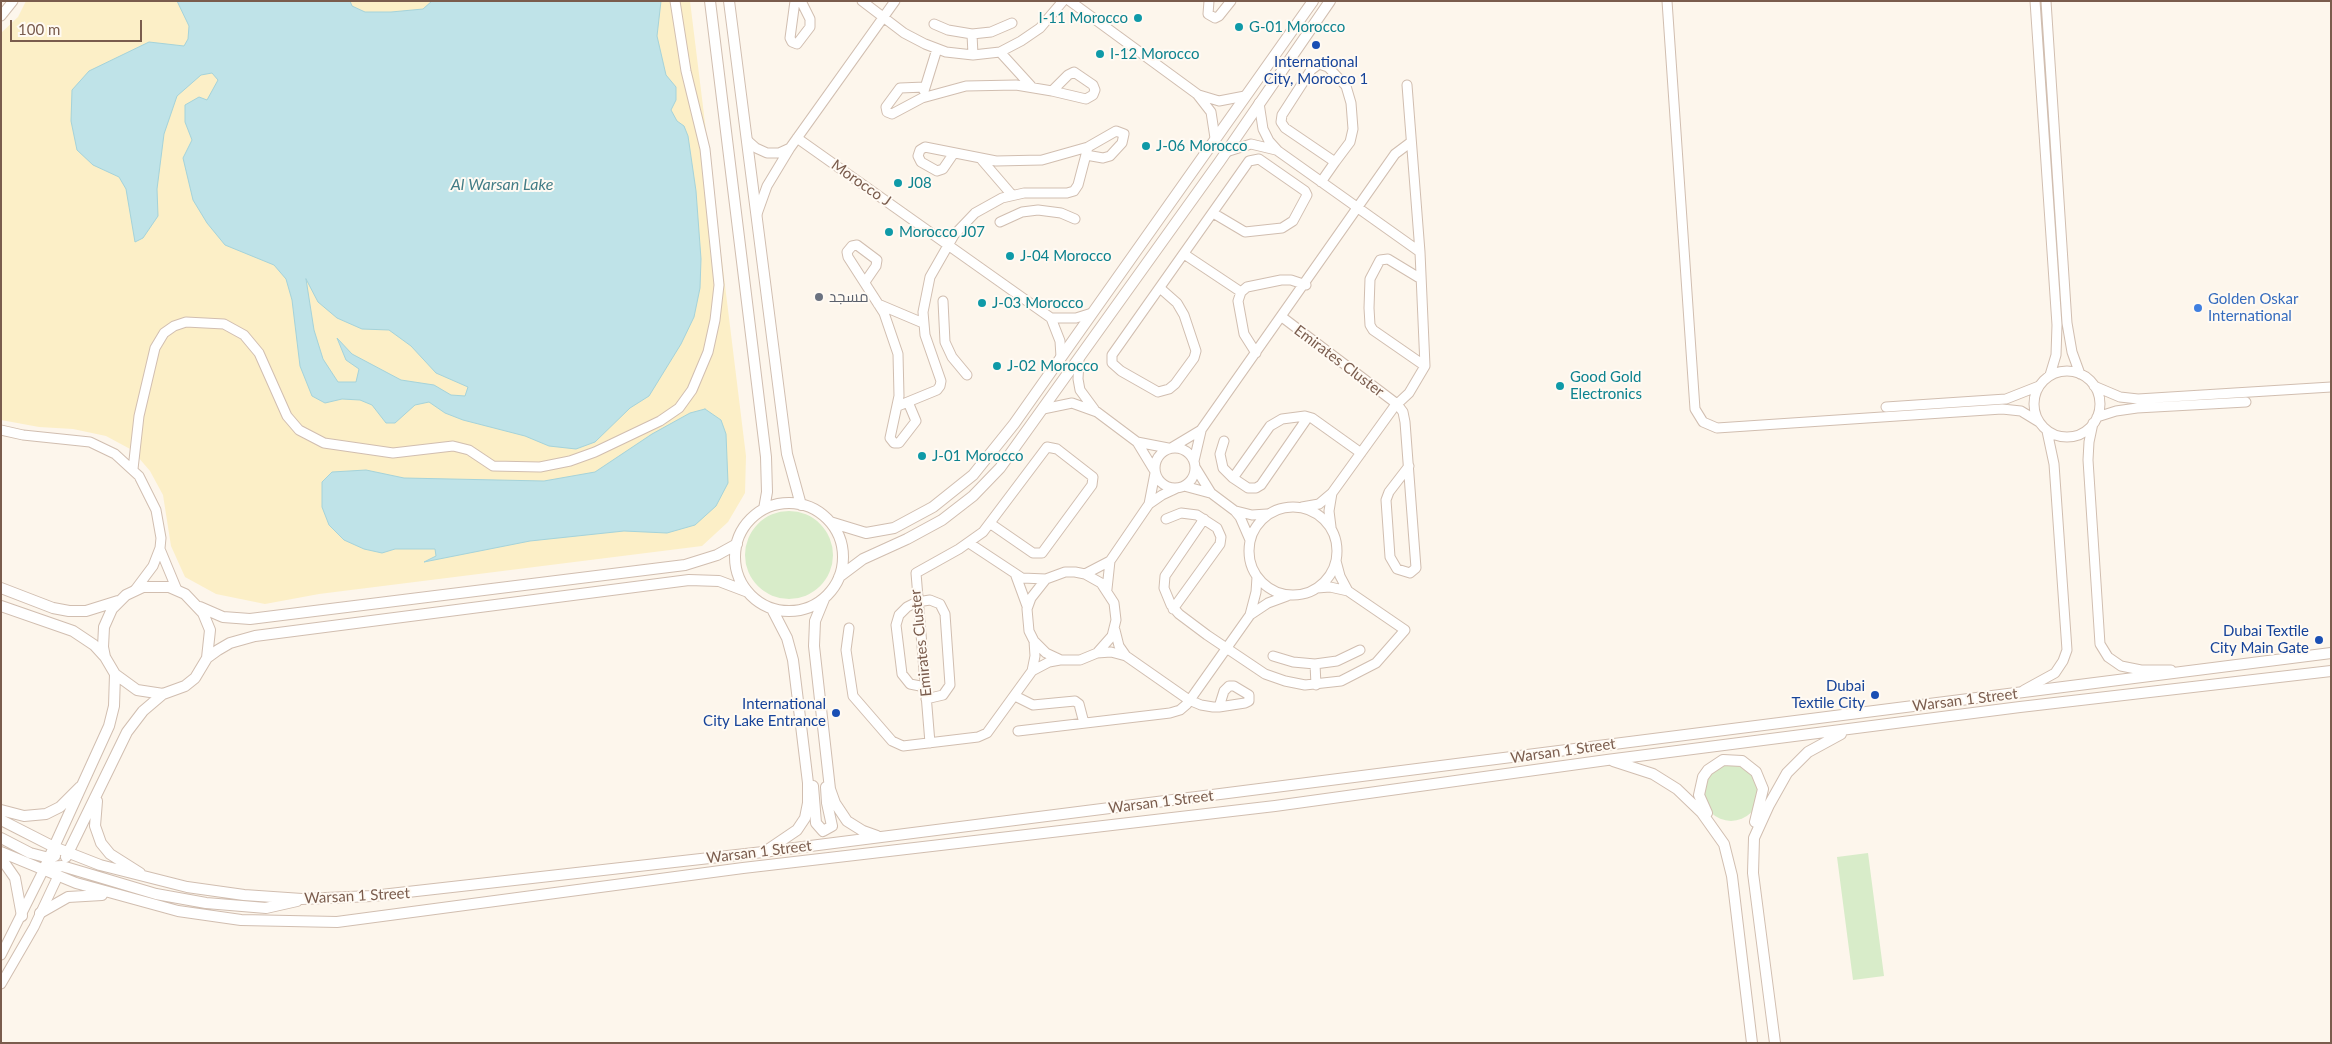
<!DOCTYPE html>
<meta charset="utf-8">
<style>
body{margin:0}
#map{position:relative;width:2332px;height:1044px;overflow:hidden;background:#fdf6ec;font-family:Lato,sans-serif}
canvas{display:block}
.frame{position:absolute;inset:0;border:2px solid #7a5c4d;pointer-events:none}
.scale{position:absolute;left:10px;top:20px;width:132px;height:22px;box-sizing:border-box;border:2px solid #7a5c4d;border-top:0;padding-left:6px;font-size:15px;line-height:18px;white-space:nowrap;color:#7a5c4d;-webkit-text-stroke:4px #fffaf3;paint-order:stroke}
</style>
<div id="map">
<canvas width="2332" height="1044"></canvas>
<div class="frame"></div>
<div class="scale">100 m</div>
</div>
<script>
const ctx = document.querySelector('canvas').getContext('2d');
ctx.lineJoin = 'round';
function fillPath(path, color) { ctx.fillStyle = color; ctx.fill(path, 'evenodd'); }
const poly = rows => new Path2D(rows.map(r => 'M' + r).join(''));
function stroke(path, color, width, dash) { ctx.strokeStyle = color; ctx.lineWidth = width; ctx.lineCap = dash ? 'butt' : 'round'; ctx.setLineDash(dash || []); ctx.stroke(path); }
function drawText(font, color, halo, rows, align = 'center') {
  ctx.font = font + ' Lato,Cairo,sans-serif'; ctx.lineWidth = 4; ctx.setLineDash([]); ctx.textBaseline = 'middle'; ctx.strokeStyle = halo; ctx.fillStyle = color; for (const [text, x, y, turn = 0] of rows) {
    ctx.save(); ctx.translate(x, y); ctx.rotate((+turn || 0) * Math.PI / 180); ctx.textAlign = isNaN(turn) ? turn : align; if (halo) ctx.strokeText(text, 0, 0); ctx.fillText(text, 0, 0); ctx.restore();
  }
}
fillPath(poly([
 '745 555a44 44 0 1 1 88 0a44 44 0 1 1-88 0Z',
 '1703 793a28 28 0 1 1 56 0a28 28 0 1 1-56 0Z',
 [1868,853,1884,976,1853,980,1837,857]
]), '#d8ecc9');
fillPath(poly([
 [26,1,690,1,746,456,745,493,728,522,702,546,319,594,265,604,216,594,185,577,171,546,163,495,150,471,132,450,106,436,73,429,39,427,1,420,1,33,18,17]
]), '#fcefc7');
const water = poly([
 [177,1,350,1,352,6,365,12,391,12,423,9,432,1,661,1,657,36,666,75,676,87,676,100,671,110,677,121,684,126,688,136,696,191,701,259,700,288,694,317,681,344,649,396,630,408,595,442,576,449,549,446,525,436,463,420,445,413,429,402,415,405,395,423,386,423,372,405,360,400,342,399,325,403,312,396,300,366,292,300,286,279,274,265,225,245,207,223,193,200,183,158,192,140,185,122,185,105,199,97,207,100,218,80,212,73,201,75,177,96,164,134,157,189,158,216,143,238,135,242,126,189,119,177,93,165,77,150,71,121,72,90,89,71,149,42,184,46,188,39,189,26,177,1],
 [306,279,318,302,337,318,362,329,389,330,411,346,436,373,468,387,465,396,451,395,434,385,401,380,352,354,337,338,346,360,359,369,356,382,338,382,323,359,314,330,306,279],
 [705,409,721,420,726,434,728,483,716,506,695,525,667,533,624,531,530,541,424,562,436,556,435,549,395,549,382,553,364,549,344,540,329,525,322,507,322,482,332,472,366,470,404,478,544,481,595,472,652,434,690,413,705,409]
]);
fillPath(water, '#bfe3e8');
stroke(water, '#a5d3da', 1);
const minor = poly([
 [795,1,790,38,792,42,797,44,810,27,810,19,802,3],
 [862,1,904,33,925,44,946,52,973,55,1000,52,1021,41,1040,28,1063,1],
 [1070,1,1197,94,1211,112,1215,138],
 [1209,1,1208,14,1215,18,1219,16,1231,1],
 [1667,1,1695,409,1703,422,1717,428,2002,409,2021,411,2039,422],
 [2035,1,2057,325,2056,355,2050,375],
 [2046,1,2067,323,2072,352,2080,374],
 [1,16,13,1],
 [934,24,948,30,972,34,991,32,1012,23],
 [972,34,973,55],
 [1000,52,1031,86],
 [925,87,900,88,886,107,887,112,892,114,922,98,966,86,1016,85,1052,91,1068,75,1074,72,1093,85,1095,90,1093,95,1086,99,1052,91],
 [924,91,937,49],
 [1199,95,1219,101,1245,96],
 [1259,103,1263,129,1269,141,1278,151,1420,252],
 [797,138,1051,318,1060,341,1061,357],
 [747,140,756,148,767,153,779,153,790,148],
 [1226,152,1251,144,1276,150],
 [954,153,943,169,937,171,921,162,918,156,920,150,925,147,996,161,1042,160,1088,147,1116,131,1124,134,1122,143,1110,156,1103,158,1086,155],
 [981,159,1012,195],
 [1321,182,1335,162,1350,142,1353,129,1351,103,1346,86,1328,67,1319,64,1311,70,1282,115,1281,122,1285,128,1335,162],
 [757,214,767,186,790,148,895,1],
 [1000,222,1022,212,1038,210,1061,213,1075,219],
 [1184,254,1241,292],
 [1421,279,1388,259,1380,260,1370,279,1369,308,1370,325,1373,330,1425,366],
 [865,282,876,266,877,260,857,245,852,246,847,252,848,257,884,313,898,354,899,396,890,438,894,443,899,443,916,421,908,402],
 [1160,288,1177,303,1184,315,1196,351,1194,358,1175,384,1169,389,1158,392,1121,371,1112,363,1112,355,1249,161,1259,159,1305,191,1307,195,1293,221,1282,228,1245,232,1213,213],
 [943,301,945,342,952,357,967,375],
 [878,304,923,323],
 [1282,317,1397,404,1403,412,1405,422,1416,568,1410,573,1397,569,1390,557,1386,500,1389,492,1409,466],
 [1051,318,1076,318,1092,313],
 [1256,353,1244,334,1238,301,1241,292,1247,287,1281,280,1291,280,1306,285],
 [1079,361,1078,379,1080,390,1094,409],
 '2034 404a33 33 0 1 1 66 0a33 33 0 1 1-66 0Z',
 [2094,386,2120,397,2138,399,2331,387],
 [898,406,937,390,940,386,941,381,925,335,923,312,930,277,954,235,975,213,1002,198,1024,193,1067,193,1074,191,1078,185,1088,147],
 [1886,407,2006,399,2039,386],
 [1043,409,1072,403,1097,412,1137,442,1154,470],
 [2097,417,2116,411,2137,408,2246,402],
 [2093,423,2089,442,2088,460,2100,644,2108,657,2121,666,2141,670,2171,670],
 [1,430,23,435,90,442,115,454,139,476,156,510,161,538,160,548,153,566,135,590],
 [1224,441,1220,454,1223,468,1233,478,1248,488,1256,488,1261,485,1308,417],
 [1137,442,1168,448],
 '1155 468a20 20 0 1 1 40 0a20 20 0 1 1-40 0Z',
 [1171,448,1201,430,1395,154,1411,142],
 [1194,461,1201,431],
 [1195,467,1211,493,1235,511,1240,517,1250,540],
 [133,469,139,416,155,348,164,333,174,326,186,322,224,324,244,335,259,353,287,416,299,430,324,443,393,453,453,446,469,450,493,466,540,467,570,461,595,452,660,421,679,408,692,390,708,352,715,320,719,285,705,149,686,71,675,1],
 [1233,478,1270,426,1282,419,1305,416,1312,418,1361,453],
 [1184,486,1210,493],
 [1149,504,1155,473],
 '1249 551a44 44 0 1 1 88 0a44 44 0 1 1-88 0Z',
 [1302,507,1319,504,1332,493,1394,407,1409,393,1425,366,1420,252,1407,85],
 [1236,511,1252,515,1267,514],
 [1166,519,1181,513,1197,515,1217,528,1221,537,1220,544,1173,609],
 [1204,519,1165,576,1164,588,1171,605,1179,614,1207,635,1265,674,1285,681,1305,685,1341,681,1376,663,1405,630,1348,591,1330,587,1317,588],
 [1331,527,1329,511,1332,493],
 [969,543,1022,578,1046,579,1065,572,1075,572,1085,574,1101,583,1114,603,1116,620,1112,636,1097,653,1080,660,1061,660,1046,653,1034,641,1029,631,1027,609,1031,598,1046,579],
 [160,549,177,590],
 [1336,561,1340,576,1348,591],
 [1085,574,1110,561],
 [1016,576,1027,606],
 [1107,589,1110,561,1149,504,1162,495,1177,488],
 [1250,615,1268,603,1287,596],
 [849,628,846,650,853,696,892,741,903,746,978,737,987,733,1032,671,1035,656,1034,641],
 [1115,630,1119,646,1126,656],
 [1097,653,1111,652,1126,656,1189,700,1201,705,1213,707,1219,707,1245,703,1249,701,1249,695,1234,686,1229,686,1224,691,1219,707],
 [1273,656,1293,662,1315,664,1337,661,1360,650],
 [1315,664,1316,685],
 [1032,671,1049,662,1060,660],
 [925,687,910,684,902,674,896,625,899,615,907,607,917,602,930,600,940,604,945,614,950,685,943,695,926,699],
 [2024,690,2055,673,2063,661,2067,650,2054,464,2047,431],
 [1015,696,1033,705,1075,701,1079,704,1084,723],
 [1018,731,1170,713,1180,710,1187,704,1250,615,1256,592,1257,577],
 [930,743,916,573,959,549,983,532,1047,447,1057,449,1093,477,1092,485,1042,553,1033,553,991,524],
 [1,955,43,871],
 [1,984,34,927,58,876]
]);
const tertiary = poly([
 [710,1,766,457,767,492,764,509],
 [729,1,787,454,801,505],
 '735 557a54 54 0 1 1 108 0a54 54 0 1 1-108 0Z',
 [830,522,866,533,894,528,933,507,973,475,1014,424,1313,1],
 [839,577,863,559,907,539,942,520,973,496,1000,468,1220,161,1330,1],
 [1,588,53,608,69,611,86,611,118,601],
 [824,599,815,621,814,646,830,789,835,803,847,821,863,831,877,836],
 [1,606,73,631,94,645,104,656],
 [200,607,223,617,250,619,685,565,717,555,737,544],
 [207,658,210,630,203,613,185,594,169,587,143,587,126,595,112,609,104,627,103,647,105,657,115,674,137,690,163,694,185,686,195,678,207,658,218,650,230,643,255,636,689,580,719,581,748,592],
 [1613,761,1653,774,1677,789,1702,813,1724,844,1732,876,1752,1043],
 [813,786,816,823,823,831,832,826,827,803,826,787],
 [97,801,95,826,101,843,110,854,140,873],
 [1,810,24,816,46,814,60,807,80,787],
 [1707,813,1699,795,1703,777,1708,770,1723,760,1742,761,1756,772,1763,789,1755,822],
 [1,820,54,847,100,865,187,887,244,895,302,899,372,896,763,852,2331,653],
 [1,838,30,853,49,858,55,856],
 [769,849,797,830,805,818,808,803,808,783,793,660,787,638,772,609],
 [1,852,76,883,178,911,241,920,337,922,743,868,1275,806,1607,760,2020,707,2331,671],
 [66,857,127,732,143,711,163,694],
 [1,858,15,878,22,916],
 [43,871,45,867,62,866,156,894,206,903,266,908,297,901],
 [43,871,109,726,114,706,115,674],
 [40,913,68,897,102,895],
 [1775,1043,1753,873,1754,838,1769,805,1787,773,1808,752,1841,734]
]);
stroke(minor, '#d1beb0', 11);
stroke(tertiary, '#d1beb0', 12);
stroke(minor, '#fff', 9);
stroke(tertiary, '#fff', 10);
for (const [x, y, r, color] of [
 [1138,18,5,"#0f9aa8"],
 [1239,27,5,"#0f9aa8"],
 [1316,45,5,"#1a4fb4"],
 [1100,54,5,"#0f9aa8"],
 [1146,146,5,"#0f9aa8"],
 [898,183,5,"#0f9aa8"],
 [889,232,5,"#0f9aa8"],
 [1010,256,5,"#0f9aa8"],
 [819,297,5,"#6b7280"],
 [982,303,5,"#0f9aa8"],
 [2198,308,5,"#3f7fe0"],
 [997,366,5,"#0f9aa8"],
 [1560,386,5,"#0f9aa8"],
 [922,456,5,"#0f9aa8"],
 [2319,640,5,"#1a4fb4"],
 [1875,695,5,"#1a4fb4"],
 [836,713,5,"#1a4fb4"]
]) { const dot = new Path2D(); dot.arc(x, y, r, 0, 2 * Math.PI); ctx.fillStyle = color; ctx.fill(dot); stroke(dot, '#fffaf3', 2); }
drawText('15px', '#0d838f', '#fffaf3', [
 ["I-11 Morocco",1128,18,"right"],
 ["G-01 Morocco",1249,27],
 ["I-12 Morocco",1110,54],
 ["J-06 Morocco",1156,146],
 ["J08",908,183],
 ["Morocco J07",899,232],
 ["J-04 Morocco",1020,256],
 ["J-03 Morocco",992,303],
 ["J-02 Morocco",1007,366],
 ["Good Gold",1570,377],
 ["Electronics",1570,394],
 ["J-01 Morocco",932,456]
], 'left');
drawText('15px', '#164399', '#fffaf3', [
 ["International",1316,62,"center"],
 ["City, Morocco 1",1316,79,"center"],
 ["Dubai Textile",2309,631],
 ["City Main Gate",2309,648],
 ["Dubai",1865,686],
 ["Textile City",1865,703],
 ["International",826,704],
 ["City Lake Entrance",826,721]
], 'right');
drawText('15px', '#7a5c4d', '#fffaf3', [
 ["Morocco J",861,183,35],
 ["Emirates Cluster",1339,361,37],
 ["Emirates Cluster",921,643,-96],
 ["Warsan 1 Street",1965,700,-7],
 ["Warsan 1 Street",1563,751,-8],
 ["Warsan 1 Street",1161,802,-7],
 ["Warsan 1 Street",759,852,-7],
 ["Warsan 1 Street",357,896,-3]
]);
drawText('15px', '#5b616d', '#fffaf3', [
 ["مسجد",829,297]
], 'left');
drawText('15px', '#366cbe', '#fffaf3', [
 ["Golden Oskar",2208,299],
 ["International",2208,316]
], 'left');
drawText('italic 16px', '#437c86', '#fffaf3', [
 ["Al Warsan Lake",502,185]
]);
</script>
